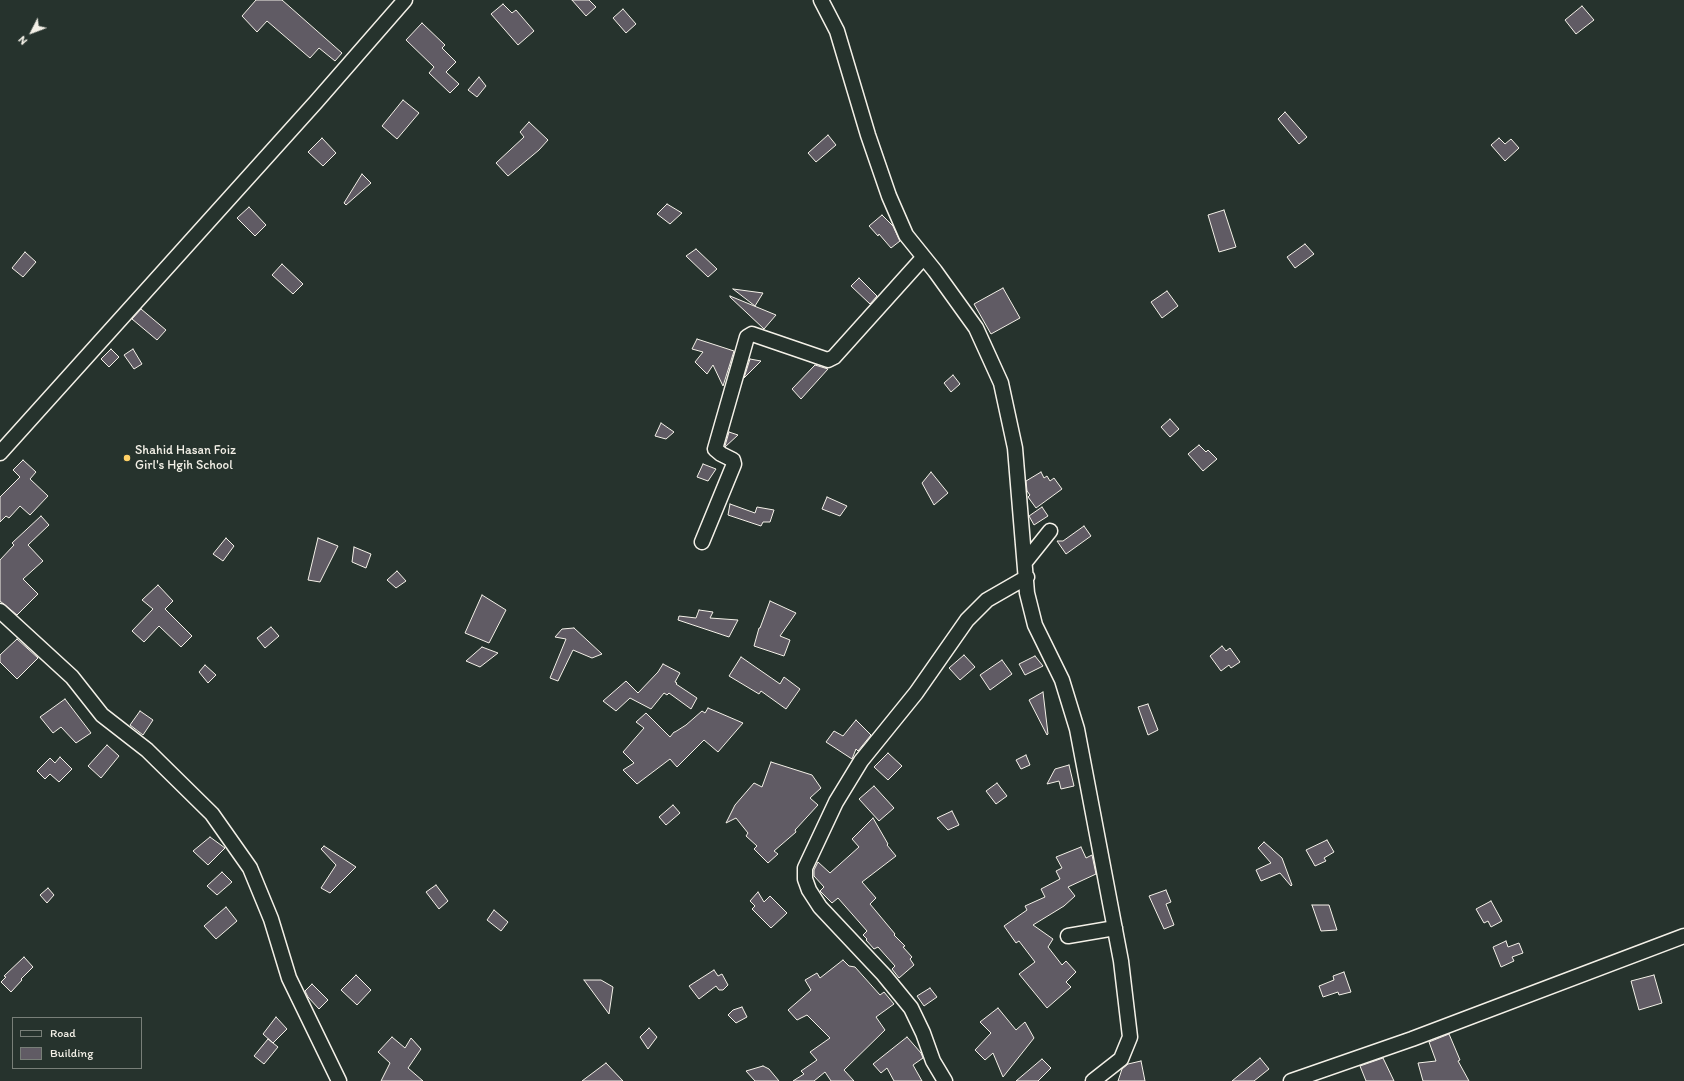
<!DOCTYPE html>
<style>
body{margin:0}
#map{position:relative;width:1684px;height:1081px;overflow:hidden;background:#26332d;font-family:Itim,sans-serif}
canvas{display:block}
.legend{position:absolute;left:12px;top:1017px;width:130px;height:52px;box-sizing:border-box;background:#26332d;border:1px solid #787f78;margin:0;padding:5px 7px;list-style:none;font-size:12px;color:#f4f1e8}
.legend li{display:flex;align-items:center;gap:8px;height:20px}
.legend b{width:20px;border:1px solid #787f78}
.north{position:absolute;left:12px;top:12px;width:40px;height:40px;-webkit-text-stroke:3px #26332d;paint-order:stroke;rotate:228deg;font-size:11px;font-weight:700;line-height:16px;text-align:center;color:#f4f1e8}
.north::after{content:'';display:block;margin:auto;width:14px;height:18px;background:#f4f1e8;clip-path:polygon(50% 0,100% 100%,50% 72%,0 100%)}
</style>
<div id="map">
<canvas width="1684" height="1081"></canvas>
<ul class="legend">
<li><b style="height:5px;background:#26332d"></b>Road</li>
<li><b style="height:11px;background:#605b64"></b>Building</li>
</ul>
<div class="north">N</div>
</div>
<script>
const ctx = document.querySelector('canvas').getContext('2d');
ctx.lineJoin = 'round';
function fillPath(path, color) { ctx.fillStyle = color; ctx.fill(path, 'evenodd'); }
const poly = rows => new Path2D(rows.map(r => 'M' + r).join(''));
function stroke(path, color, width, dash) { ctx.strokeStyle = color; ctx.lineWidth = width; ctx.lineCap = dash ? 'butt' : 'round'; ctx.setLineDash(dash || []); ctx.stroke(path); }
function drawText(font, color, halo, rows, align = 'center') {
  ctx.font = font + ' Itim,sans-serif'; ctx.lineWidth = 3.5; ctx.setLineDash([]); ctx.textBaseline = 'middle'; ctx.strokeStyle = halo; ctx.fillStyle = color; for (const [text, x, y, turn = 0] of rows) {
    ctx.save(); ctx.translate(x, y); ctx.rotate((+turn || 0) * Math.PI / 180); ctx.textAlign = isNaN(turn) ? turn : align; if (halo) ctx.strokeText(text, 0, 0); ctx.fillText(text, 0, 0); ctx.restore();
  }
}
const building = poly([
 [256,0,282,0,342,53,335,61,319,48,310,58,267,21,257,32,242,16,256,0],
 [572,0,589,0,596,7,586,16,572,0],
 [503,4,512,13,516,10,534,31,518,45,491,14,503,4],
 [1582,6,1594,20,1576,34,1565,20,1582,6],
 [623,9,636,24,626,33,613,18,623,9],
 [422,23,445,45,442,48,456,62,446,72,459,84,450,93,429,73,434,67,406,40,422,23],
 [479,77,486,86,477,97,468,90,479,77],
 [403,100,419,113,397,139,382,126,403,100],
 [1285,112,1307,137,1299,144,1278,119,1285,112],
 [529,122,548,140,539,150,508,176,496,163,524,137,520,132,529,122],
 [828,135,836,145,816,162,808,153,828,135],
 [322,138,336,153,323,166,308,152,322,138],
 [1499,138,1505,144,1511,139,1519,148,1505,161,1491,145,1499,138],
 [362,174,371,183,346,205,344,203,362,174],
 [667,204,682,213,670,224,657,214,667,204],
 [249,207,266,225,255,236,237,218,249,207],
 [1224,210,1236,247,1219,252,1208,215,1224,210],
 [882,215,893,226,900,241,891,248,879,234,878,236,869,226,882,215],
 [1305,244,1314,254,1295,268,1287,257,1305,244],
 [696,249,717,269,708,277,686,256,696,249],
 [25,252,36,262,23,277,12,268,25,252],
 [282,264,303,284,293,294,272,275,282,264],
 [859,278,877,296,870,304,851,286,859,278],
 [1003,288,1020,318,991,334,974,304,1003,288],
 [733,289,763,293,755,306,733,289],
 [1167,291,1178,306,1162,318,1151,302,1167,291],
 [730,296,776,315,764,329,730,297,730,296],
 [141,309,166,330,157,340,132,319,141,309],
 [697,339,734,351,723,386,713,365,707,374,695,362,703,352,692,349,697,339],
 [111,349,119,357,109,367,101,359,111,349],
 [133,349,142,364,134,369,124,355,133,349],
 [750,359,761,361,744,378,750,359],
 [815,365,828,369,801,399,792,389,815,365],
 [953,375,960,384,951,392,944,383,953,375],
 [1170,419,1179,429,1170,437,1161,427,1170,419],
 [661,423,674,432,666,439,655,436,661,423],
 [729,432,738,435,725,447,725,446,729,432],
 [1199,445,1206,452,1208,450,1217,459,1203,471,1188,454,1199,445],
 [23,460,36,472,30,479,48,496,30,515,20,506,9,518,6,516,0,522,0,497,20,477,13,470,23,460],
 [703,464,716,469,708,481,697,477,703,464],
 [931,472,948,493,934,505,922,483,931,472],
 [1041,472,1044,478,1047,476,1050,481,1054,478,1062,489,1036,508,1028,497,1030,495,1027,491,1026,481,1041,472],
 [827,497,847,506,840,516,822,509,827,497],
 [730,504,755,513,757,507,774,510,770,522,763,522,761,526,728,515,730,504],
 [1042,507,1048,516,1034,525,1029,516,1042,507],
 [41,516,49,525,28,545,43,561,23,579,38,594,17,615,0,601,0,560,14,545,12,543,41,516],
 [1084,526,1091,536,1066,554,1057,541,1063,541,1084,526],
 [226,538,234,546,223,561,213,554,226,538],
 [318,538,338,546,320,582,308,580,318,538],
 [354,547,371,554,366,568,352,562,354,547],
 [397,571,406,581,396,588,387,580,397,571],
 [158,585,173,601,165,609,192,636,181,647,159,626,144,642,132,631,153,609,142,600,158,585],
 [482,595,506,610,489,643,465,633,482,595],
 [770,601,796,613,780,636,790,640,784,656,754,646,759,628,760,628,770,601],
 [699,610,713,612,710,618,738,620,729,637,678,620,679,616,696,618,699,610],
 [271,627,279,636,265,648,257,638,271,627],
 [574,628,602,654,592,658,573,650,558,681,550,678,566,639,555,637,562,629,574,628],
 [17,639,38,658,17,679,0,662,0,655,17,639],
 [1222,646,1226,651,1230,648,1240,662,1231,668,1229,665,1221,671,1210,656,1222,646],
 [482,647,498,653,480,667,466,661,482,647],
 [964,655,975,667,960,680,949,668,964,655],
 [1035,656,1043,666,1025,675,1019,664,1035,656],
 [741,657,780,684,784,677,800,689,786,709,761,691,759,694,729,676,741,657],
 [1002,660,1012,674,990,690,980,675,1002,660],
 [663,664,680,673,675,682,677,683,676,684,697,698,691,709,669,693,667,695,664,693,651,709,630,698,616,711,603,701,626,681,638,693,658,672,663,664],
 [205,665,216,675,208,683,199,672,205,665],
 [1043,692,1048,734,1047,735,1029,700,1043,692],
 [65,699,91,733,76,743,61,727,53,733,40,717,65,699],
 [1148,704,1158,730,1148,735,1138,707,1148,704],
 [708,708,743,723,718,752,704,740,677,767,670,759,637,784,623,770,634,763,623,752,644,728,636,722,646,713,670,737,674,732,675,732,686,725,702,711,705,713,708,708],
 [140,711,153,720,143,735,130,725,140,711],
 [856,720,871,735,858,751,856,749,852,759,826,742,834,731,843,736,856,720],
 [107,745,119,756,101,778,88,766,107,745],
 [888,753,902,766,888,780,874,767,888,753],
 [1026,755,1030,765,1021,769,1016,760,1026,755],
 [60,757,72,769,59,782,50,774,45,779,37,771,50,758,55,763,60,757],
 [771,762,812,775,821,788,810,798,818,805,795,830,796,832,774,851,778,854,768,863,754,849,757,846,746,836,748,833,736,818,726,823,735,805,754,783,762,787,771,762],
 [1069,765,1074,786,1061,789,1059,781,1047,784,1055,769,1069,765],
 [997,783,1007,796,996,804,986,791,997,783],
 [874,786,894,808,879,821,859,799,874,786],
 [673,805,680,813,666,825,659,817,673,805],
 [952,811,959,825,948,830,937,818,952,811],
 [873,818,888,844,887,845,896,856,862,882,876,898,870,904,895,934,894,935,905,946,903,947,912,957,910,959,914,965,899,978,892,969,895,966,878,947,874,949,866,940,867,939,863,935,867,931,838,898,832,903,820,891,824,887,814,876,814,870,818,862,830,873,859,847,852,839,873,818],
 [210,837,225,848,208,865,193,851,210,837],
 [1327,840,1334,852,1324,858,1326,861,1315,866,1306,850,1327,840],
 [1264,842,1282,858,1292,885,1291,886,1280,873,1261,881,1256,870,1271,863,1258,848,1264,842],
 [324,846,356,867,330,893,321,888,336,865,321,849,324,846],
 [1081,847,1086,858,1092,855,1096,874,1068,887,1075,896,1064,906,1033,925,1053,939,1048,947,1062,965,1066,961,1076,972,1066,982,1071,987,1047,1008,1019,974,1035,962,1019,941,1016,943,1004,926,1027,910,1025,906,1045,897,1041,889,1060,879,1056,871,1062,868,1056,857,1081,847],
 [222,872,232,882,217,895,207,886,222,872],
 [436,885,448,901,439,909,426,892,436,885],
 [48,888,54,895,47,903,40,895,48,888],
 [1166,890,1171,902,1166,904,1174,925,1164,929,1149,896,1166,890],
 [758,892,764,902,770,896,787,913,771,928,752,909,755,906,750,901,758,892],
 [1491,901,1502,921,1491,927,1488,921,1484,923,1476,909,1491,901],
 [1312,905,1329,905,1337,930,1321,931,1312,905],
 [226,907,237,921,216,939,204,926,226,907],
 [494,910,508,922,501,931,487,920,494,910],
 [1506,941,1508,947,1519,943,1523,953,1512,957,1514,961,1501,967,1493,947,1506,941],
 [24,957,33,967,21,979,22,980,11,992,1,982,6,977,4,976,24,957],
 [843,960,849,966,855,967,880,995,884,992,894,1004,876,1017,885,1030,844,1070,854,1081,831,1081,825,1072,814,1081,793,1081,804,1074,801,1071,817,1060,810,1052,830,1038,807,1015,797,1020,788,1010,811,990,805,980,817,973,820,978,843,960],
 [714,970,718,976,722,974,728,985,723,990,719,990,716,986,699,999,689,986,714,970],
 [1344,972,1351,992,1339,995,1338,992,1323,997,1319,986,1334,980,1333,976,1344,972],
 [356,975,371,990,357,1005,341,990,356,975],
 [1654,975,1662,1003,1639,1010,1631,981,1654,975],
 [584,980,601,980,613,987,609,1014,584,980],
 [312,984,328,1000,319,1009,308,997,305,991,312,984],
 [930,988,937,997,924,1006,917,996,930,988],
 [742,1007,747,1017,736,1023,728,1015,733,1010,742,1007],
 [998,1008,1016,1030,1025,1022,1034,1038,1003,1077,993,1053,985,1060,975,1050,991,1033,980,1022,998,1008],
 [276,1017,287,1029,273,1043,263,1034,276,1017],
 [649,1028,657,1037,648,1049,640,1037,649,1028],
 [1449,1034,1460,1060,1458,1061,1469,1081,1423,1081,1418,1063,1436,1061,1429,1042,1449,1034],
 [392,1037,405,1048,411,1038,421,1049,408,1068,423,1081,381,1081,390,1063,378,1052,392,1037],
 [907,1037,921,1053,923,1058,913,1065,922,1081,894,1081,887,1068,881,1073,873,1064,907,1037],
 [268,1039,278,1047,264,1064,254,1056,268,1039],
 [1260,1058,1269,1069,1254,1081,1232,1081,1260,1058],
 [1383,1058,1394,1081,1366,1081,1360,1066,1383,1058],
 [1042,1059,1051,1068,1038,1081,1016,1081,1042,1059],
 [1141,1061,1145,1081,1118,1081,1122,1069,1128,1064,1141,1061],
 [606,1063,623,1081,582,1081,606,1063],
 [763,1066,769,1069,779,1081,755,1081,746,1071,763,1066]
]);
fillPath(building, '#605b64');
stroke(building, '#f4f1e8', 1);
const minor = poly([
 [821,0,837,31,868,135,889,196,906,235,935,271,976,328,1001,383,1015,448,1027,593,1035,625,1062,680,1077,729,1121,961,1130,1037,1121,1059,1093,1081],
 [0,453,316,102,405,0],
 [702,542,734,464,733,460,721,454,715,449,747,337,752,334,828,360,834,357,923,258],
 [1026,561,1050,531],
 [0,611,72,677,102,715,147,750,212,814,250,868,271,919,289,978,339,1081],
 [1068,936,1115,928],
 [945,1081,933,1061,923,1033,911,1008,884,975,820,907,809,890,805,879,805,868,836,802,861,761,916,693,967,620,987,600,1027,577],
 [1291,1081,1412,1039,1684,936]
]);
stroke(minor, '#f4f1e8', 17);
stroke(minor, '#26332d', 14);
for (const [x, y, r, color] of [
 [127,458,4,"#ffd166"]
]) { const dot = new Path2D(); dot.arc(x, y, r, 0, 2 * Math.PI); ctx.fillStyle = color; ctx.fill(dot); stroke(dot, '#26332d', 1.5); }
drawText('13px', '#f4f1e8', '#26332d', [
 ["Shahid Hasan Foiz",135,451],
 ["Girl's Hgih School",135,466]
], 'left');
</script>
